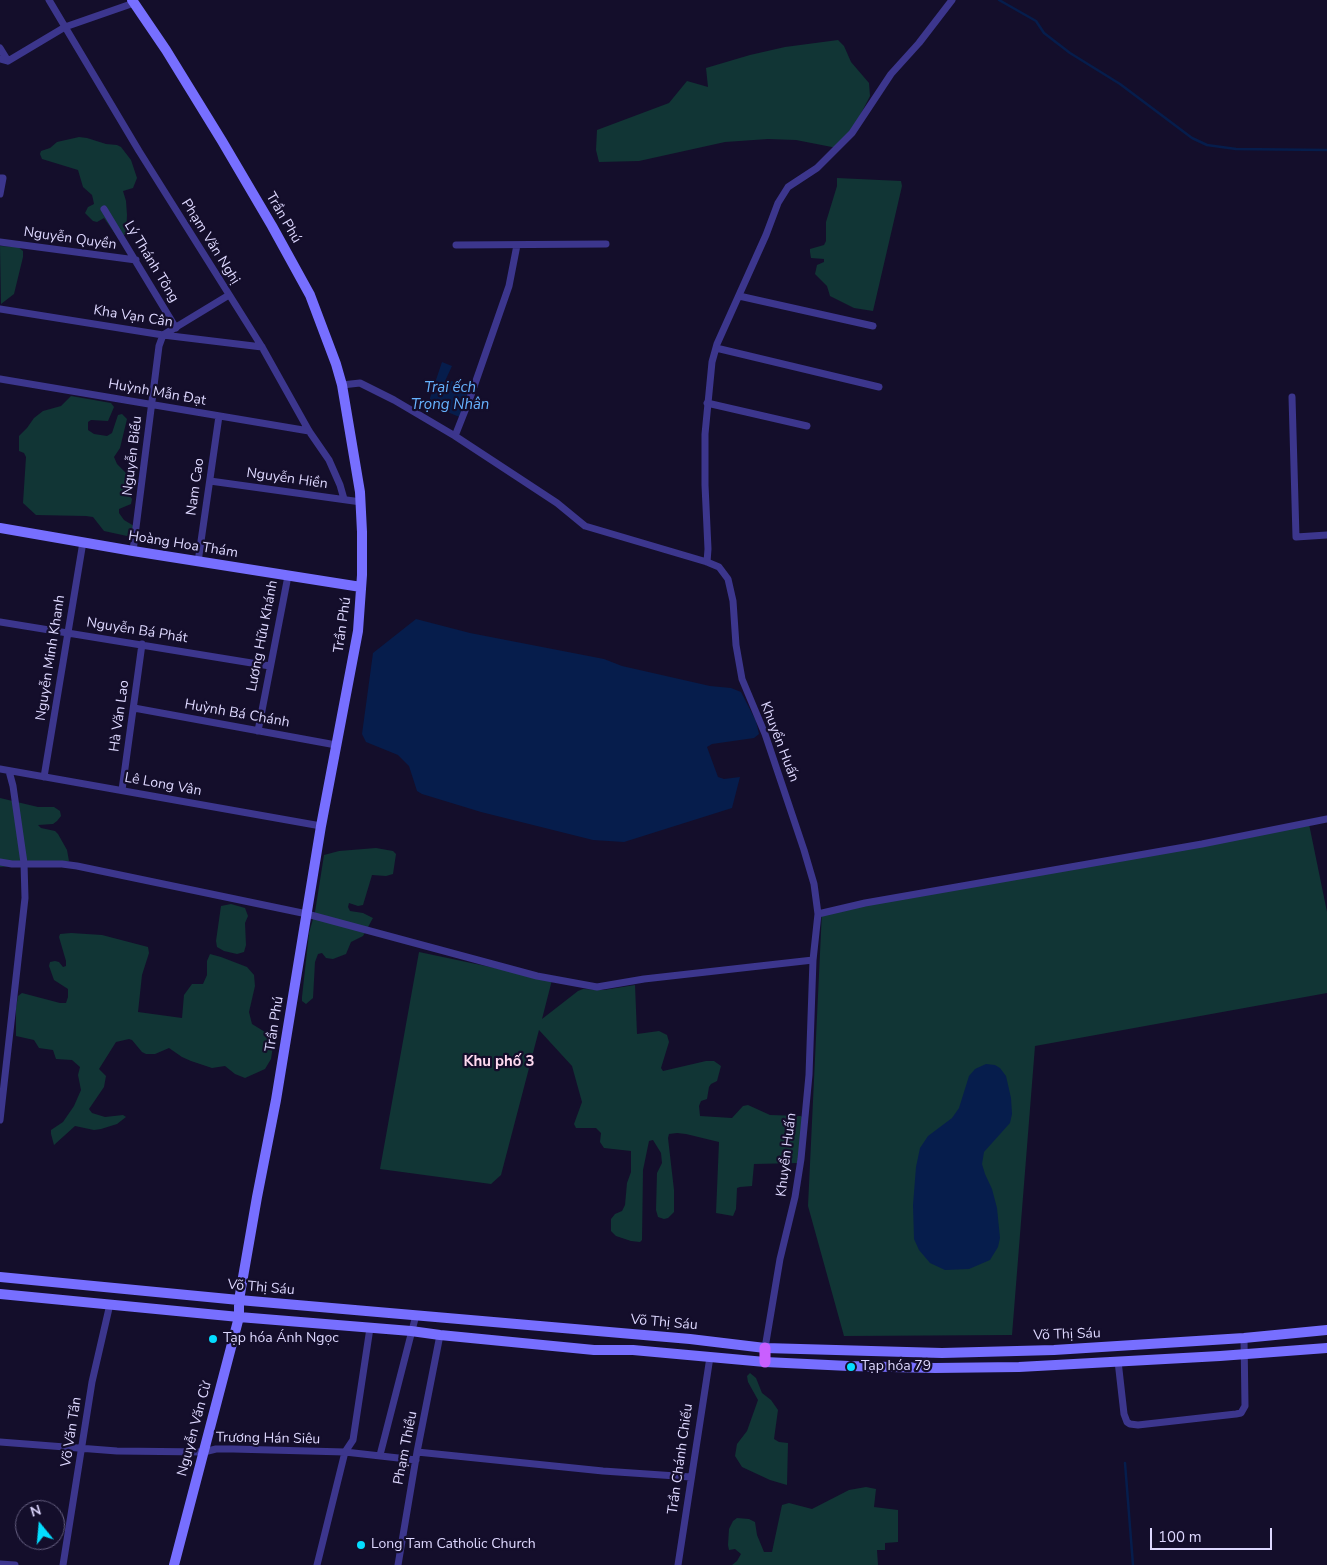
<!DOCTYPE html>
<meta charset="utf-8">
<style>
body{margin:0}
#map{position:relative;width:1327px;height:1565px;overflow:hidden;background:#140e2b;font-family:"Nunito Sans",sans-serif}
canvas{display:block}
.north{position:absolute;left:15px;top:1500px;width:50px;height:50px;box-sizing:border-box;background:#140e2b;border:1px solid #655f80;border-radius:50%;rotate:343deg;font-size:14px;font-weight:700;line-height:20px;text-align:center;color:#ded8ff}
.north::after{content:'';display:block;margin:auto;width:18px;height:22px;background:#04ddff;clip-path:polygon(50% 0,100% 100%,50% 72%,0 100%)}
.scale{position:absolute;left:1150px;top:1528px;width:122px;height:22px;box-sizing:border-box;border:2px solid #ded8ff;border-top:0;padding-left:6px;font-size:15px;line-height:18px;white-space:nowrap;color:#ded8ff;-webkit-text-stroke:4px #140e2b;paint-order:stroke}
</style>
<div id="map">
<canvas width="1327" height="1565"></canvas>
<div class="north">N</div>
<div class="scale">100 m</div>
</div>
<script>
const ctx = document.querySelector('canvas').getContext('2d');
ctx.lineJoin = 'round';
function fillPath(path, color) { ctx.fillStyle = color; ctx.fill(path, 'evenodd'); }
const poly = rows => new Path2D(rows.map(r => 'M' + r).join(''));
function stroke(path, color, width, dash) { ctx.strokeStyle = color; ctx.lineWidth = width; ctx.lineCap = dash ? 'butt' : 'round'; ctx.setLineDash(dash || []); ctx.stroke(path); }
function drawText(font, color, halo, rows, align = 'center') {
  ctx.font = font + ' "Nunito Sans",sans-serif'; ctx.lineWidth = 4.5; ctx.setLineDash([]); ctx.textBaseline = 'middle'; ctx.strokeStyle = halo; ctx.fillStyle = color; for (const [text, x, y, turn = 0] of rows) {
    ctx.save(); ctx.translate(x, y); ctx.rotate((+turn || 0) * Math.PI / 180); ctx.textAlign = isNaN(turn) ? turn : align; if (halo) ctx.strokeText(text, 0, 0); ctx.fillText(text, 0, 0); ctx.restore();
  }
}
fillPath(poly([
 [838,40,844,46,851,62,869,83,870,96,850,135,837,148,796,140,768,139,725,142,639,161,599,162,596,150,597,130,669,103,687,81,708,87,706,68,750,55,785,47],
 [79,137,87,138,106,144,117,145,121,147,131,160,137,178,133,188,123,191,126,201,127,215,126,234,118,238,104,218,97,222,93,221,85,213,88,207,94,204,93,199,92,195,83,187,78,170,42,159,40,154,41,151,50,148,57,142],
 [837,178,901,181,902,186,873,311,854,308,830,296,827,286,815,274,817,265,824,262,824,259,811,258,810,252,810,249,824,245,826,241,826,222,837,186],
 [0,246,18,247,23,251,23,257,14,294,1,304],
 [71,396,111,403,114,407,108,421,91,420,88,422,88,430,94,434,107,436,112,433,118,415,122,414,127,419,120,448,114,457,117,464,127,474,126,490,132,499,131,504,119,509,119,513,124,520,139,529,139,533,127,536,104,531,93,517,86,516,36,515,23,503,26,457,24,453,19,451,19,436,27,428,34,418,43,411,61,406],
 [0,798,38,807,54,807,60,811,61,816,57,821,53,824,38,825,41,828,55,831,58,834,67,850,69,861,0,867],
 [1309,824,1327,912,1327,993,1035,1046,1012,1335,844,1336,808,1206,822,911],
 [376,848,393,851,396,854,393,874,386,876,372,875,363,905,358,906,349,903,348,907,350,911,363,913,373,918,363,936,351,942,346,954,333,959,326,958,322,953,318,954,315,962,313,998,306,1004,302,1001,302,997,309,933,315,912,324,855,339,851],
 [231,904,245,908,248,916,245,923,246,945,244,952,237,954,224,951,217,947,216,941,221,906],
 [71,933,102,935,148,947,149,953,142,975,138,1012,182,1018,184,995,192,984,203,984,207,975,207,961,210,954,221,957,247,967,254,975,255,986,249,1012,252,1024,265,1032,270,1039,273,1046,271,1059,265,1069,245,1078,235,1074,225,1066,212,1068,191,1061,182,1057,169,1048,155,1054,146,1054,142,1052,132,1040,129,1039,116,1042,99,1069,106,1076,104,1087,89,1109,92,1113,105,1117,123,1115,126,1117,117,1124,101,1129,94,1130,75,1126,54,1145,51,1134,51,1130,63,1122,74,1106,81,1090,78,1075,80,1067,72,1060,56,1059,53,1050,39,1048,34,1040,16,1036,16,1008,18,996,22,993,60,1003,66,1003,68,997,68,989,54,980,49,966,50,962,55,961,59,962,63,967,66,966,66,961,59,937,60,934],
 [419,952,552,980,542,1019,578,991,583,989,604,990,635,985,637,1034,659,1031,667,1035,669,1042,661,1068,663,1071,706,1061,714,1061,721,1066,717,1081,711,1084,709,1087,707,1099,701,1101,699,1106,700,1116,732,1118,743,1106,748,1105,770,1115,801,1116,803,1118,798,1163,754,1164,752,1186,740,1187,737,1188,736,1209,733,1216,716,1213,719,1142,686,1134,677,1133,669,1134,668,1138,674,1190,674,1212,668,1218,664,1219,658,1217,656,1210,657,1173,662,1163,661,1153,653,1140,649,1141,643,1170,642,1240,640,1242,631,1241,616,1236,611,1231,611,1219,615,1214,622,1211,625,1205,627,1183,631,1172,631,1151,604,1148,600,1142,601,1133,596,1128,576,1128,574,1124,582,1102,572,1066,539,1030,501,1175,491,1184,380,1169],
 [750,1373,756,1378,762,1393,771,1400,778,1410,774,1439,779,1442,788,1443,787,1485,770,1480,742,1467,735,1456,737,1444,747,1431,758,1400,748,1382,747,1376],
 [866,1487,876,1489,874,1507,898,1510,898,1542,885,1543,885,1550,877,1550,878,1565,732,1565,737,1561,741,1554,735,1549,729,1550,728,1545,729,1529,733,1521,737,1518,749,1519,755,1522,757,1535,764,1552,772,1552,782,1505,789,1503,812,1509,849,1490]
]), '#113535');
fillPath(poly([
 [442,362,452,366,446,379,473,389,462,418,428,404],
 [416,619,470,633,604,659,622,666,710,686,731,688,741,692,756,721,759,734,754,738,712,744,707,747,718,777,724,779,740,777,732,808,624,842,593,840,481,812,422,794,417,791,409,766,398,755,366,742,362,734,373,653],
 [986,1064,995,1065,1000,1068,1006,1076,1011,1098,1012,1114,1010,1123,984,1152,982,1164,985,1174,992,1189,997,1208,1000,1238,998,1247,990,1260,969,1269,945,1270,930,1263,919,1250,914,1239,913,1205,916,1167,920,1148,928,1136,952,1118,959,1108,969,1076,975,1069]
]), '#061d4c');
stroke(poly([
 [999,0,1036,21,1044,33,1070,53,1120,84,1192,138,1207,145,1236,149,1327,150],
 [1125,1463,1133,1565]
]), '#061d4c', 2.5);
stroke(poly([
 [49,0,139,151,262,347,309,431,329,460,340,485,344,499],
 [0,48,8,61],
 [0,59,8,61,65,27,134,3],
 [0,178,3,178,0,194],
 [104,209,176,328],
 [0,242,136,260],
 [456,245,606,244],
 [739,296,873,326],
 [0,309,163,335,262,347],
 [716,348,879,387],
 [0,379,309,431],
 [342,385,360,383,394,400,455,436,519,478,557,503,585,526,707,562,719,567,728,579,733,601,736,645,742,679,765,734,804,850,814,884,818,914,813,960,809,1075,801,1159,795,1197,780,1259,765,1348],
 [1292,397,1296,537,1327,535],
 [707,403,807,426],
 [455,436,470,398,509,286,517,245],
 [210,481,361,502],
 [133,551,159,346,163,335,229,295],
 [198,562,219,416],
 [707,562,708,549,705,485,705,434,712,362,717,344,766,235,778,203,788,187,817,168,852,133,891,74,919,43,952,0],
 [0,622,270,666],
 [134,708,336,745],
 [258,731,288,576],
 [0,769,321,826],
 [44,777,83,542],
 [122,790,142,644],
 [0,862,12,864,62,864,77,866,307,914,537,976,597,987,644,979,813,960],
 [818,914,865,903,1202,844,1327,819],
 [0,1120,25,898,24,863,13,786,9,771],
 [1118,1361,1124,1414,1127,1422,1130,1424,1138,1425,1236,1414,1241,1413,1245,1406,1244,1338],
 [0,1442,117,1451,204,1452,216,1449,233,1449,345,1452,416,1460],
 [417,1452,603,1471,691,1477],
 [380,1455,416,1315],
 [0,1564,15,1565],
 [63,1565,92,1382,110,1304],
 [317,1565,345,1452,353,1440,370,1328],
 [398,1565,417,1452,440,1335],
 [678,1565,710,1357]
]), '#3c368d', 7);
stroke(poly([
 [132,0,166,50,222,141,272,226,310,295,336,364,342,385,360,492,362,532,362,575,358,631,321,826,276,1100,257,1197,239,1300,239,1317,174,1565],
 [0,528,133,551,361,587],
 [0,1277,239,1300,690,1339,765,1348,942,1353,1054,1350,1244,1338,1327,1330],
 [0,1294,239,1317,411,1331,440,1335,594,1350,633,1350,765,1362,849,1366,935,1368,1019,1367,1220,1356,1327,1348]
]), '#776fff', 10);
stroke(poly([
 [765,1362,765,1348]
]), '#c95fff', 11);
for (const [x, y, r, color] of [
 [213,1339,5,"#04ddff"],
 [851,1367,5,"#04ddff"],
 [361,1545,5,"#04ddff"]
]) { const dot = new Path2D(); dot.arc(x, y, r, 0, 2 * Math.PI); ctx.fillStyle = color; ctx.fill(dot); stroke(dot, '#140e2b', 2); }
drawText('14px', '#ded8ff', '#140e2b', [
 ["Trần Phú",283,218,60],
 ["Nguyễn Quyền",70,239,8],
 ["Phạm Văn Nghị",210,242,58],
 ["Lý Thánh Tông",151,262,59],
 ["Kha Vạn Cân",133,317,9],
 ["Huỳnh Mẫn Đạt",157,393,10],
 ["Nguyễn Biểu",133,456,-83],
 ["Nguyễn Hiền",287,479,8],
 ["Nam Cao",196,487,-82],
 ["Hoàng Hoa Thám",183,545,9],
 ["Trần Phú",343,625,-82],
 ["Nguyễn Bá Phát",137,631,9],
 ["Lương Hữu Khánh",263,636,-79],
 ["Nguyễn Minh Khanh",51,658,-81],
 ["Huỳnh Bá Chánh",237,714,10],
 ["Hà Văn Lao",120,716,-82],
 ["Khuyển Huấn",779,742,69],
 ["Lê Long Vân",163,785,10],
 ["Trần Phú",275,1024,-81],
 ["Khuyển Huấn",787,1155,-83],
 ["Võ Thị Sáu",261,1288,5],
 ["Võ Thị Sáu",664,1323,5],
 ["Võ Thị Sáu",1067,1335,-2],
 ["Nguyễn Văn Cừ",195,1429,-75],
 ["Võ Văn Tần",72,1432,-81],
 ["Trương Hán Siêu",268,1439,1],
 ["Phạm Thiều",406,1448,-79],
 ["Trần Chánh Chiếu",681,1459,-82]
]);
drawText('14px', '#ded8ff', '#140e2b', [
 ["Tạp hóa Ánh Ngọc",223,1339],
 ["Tạp hóa 79",861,1367],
 ["Long Tam Catholic Church",371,1545]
], 'left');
drawText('italic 15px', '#66b3ff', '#140e2b', [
 ["Trại ếch",450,388],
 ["Trọng Nhân",450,405]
]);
drawText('bold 15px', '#ffdaf0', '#140e2b', [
 ["Khu phố 3",499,1062]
]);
</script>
